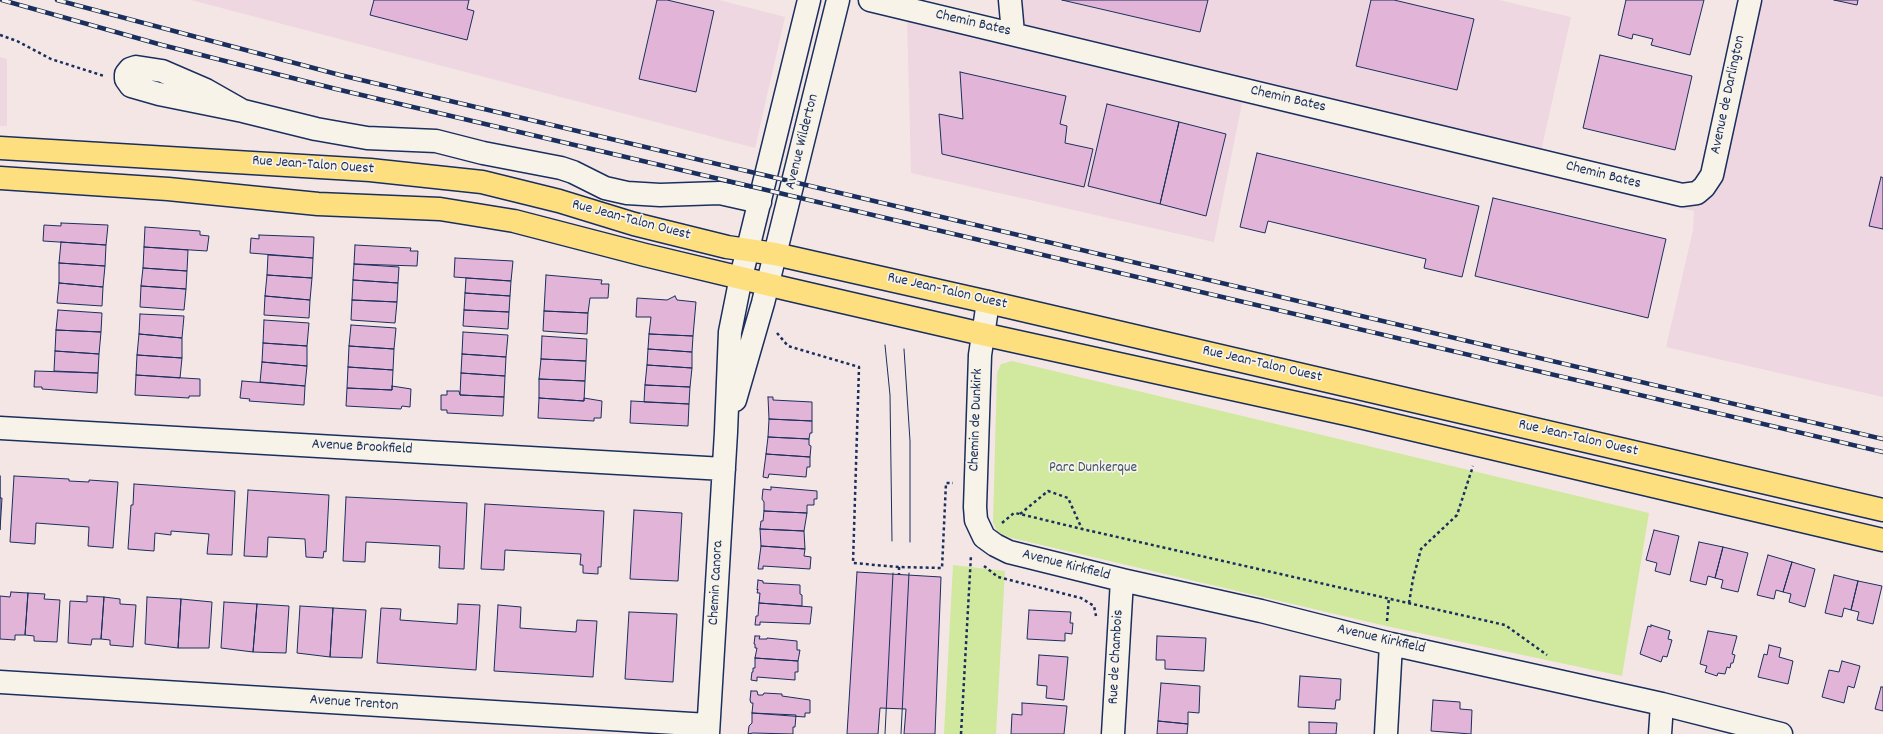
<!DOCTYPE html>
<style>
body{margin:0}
canvas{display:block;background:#f3e6e5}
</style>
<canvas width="1883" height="734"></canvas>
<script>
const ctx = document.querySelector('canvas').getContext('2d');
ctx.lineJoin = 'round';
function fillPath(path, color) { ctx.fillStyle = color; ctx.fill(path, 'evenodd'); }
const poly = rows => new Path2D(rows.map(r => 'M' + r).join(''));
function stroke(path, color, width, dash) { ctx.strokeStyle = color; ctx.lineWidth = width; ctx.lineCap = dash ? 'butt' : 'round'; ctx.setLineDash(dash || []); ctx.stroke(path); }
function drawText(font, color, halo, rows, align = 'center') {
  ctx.font = font + ' Dekko,sans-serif'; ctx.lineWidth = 3.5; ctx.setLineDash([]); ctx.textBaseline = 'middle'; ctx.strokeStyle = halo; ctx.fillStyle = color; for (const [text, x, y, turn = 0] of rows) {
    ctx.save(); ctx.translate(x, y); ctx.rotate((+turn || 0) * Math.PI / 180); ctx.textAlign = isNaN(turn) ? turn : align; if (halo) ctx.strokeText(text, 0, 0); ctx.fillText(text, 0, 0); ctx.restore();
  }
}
fillPath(poly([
 [191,0,719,0,785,17,755,148],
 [1009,0,1499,0,1571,17,1539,160,1697,193,1750,0,1883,0,1883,397,1666,347,1693,230,1694,211,1242,103,1214,242,911,173,907,17,1013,33],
 [0,57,7,59,7,126,0,126]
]), '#eed7e1');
fillPath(poly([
 [1012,361,1649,513,1622,676,1386,626,1012,538,998,533,993,522,997,373,1001,364],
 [953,565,1005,571,996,734,944,734]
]), '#d0e99f');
const building = poly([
 [374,0,469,0,467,9,474,11,467,40,370,15,374,0],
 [657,0,667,0,714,11,696,92,639,79,657,0],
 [1062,0,1208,0,1200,32,1062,0],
 [1371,0,1394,0,1474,19,1457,90,1356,66,1371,0],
 [1626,0,1704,0,1690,55,1651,45,1653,39,1633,34,1632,39,1618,35,1626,0],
 [1834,0,1858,0,1857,5,1834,0],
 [1600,55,1692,76,1675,150,1583,128,1600,55],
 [960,72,1066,96,1060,124,1067,126,1065,143,1093,149,1084,187,942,154,939,114,963,119,960,72],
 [1107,104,1179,122,1160,204,1088,186,1107,104],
 [1179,122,1226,134,1206,216,1160,204,1179,122],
 [1257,153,1479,206,1462,277,1424,268,1426,259,1268,221,1265,233,1240,227,1257,153],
 [1881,177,1883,178,1883,229,1869,226,1881,177],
 [1493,198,1666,239,1648,318,1475,276,1493,198],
 [61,223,108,225,106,245,43,241,44,225,61,226,61,223],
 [145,227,200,231,200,235,209,236,207,251,144,247,145,227],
 [259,235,314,237,313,258,250,253,251,238,259,239,259,235],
 [61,242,106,245,105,266,59,263,61,242],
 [355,245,411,248,410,251,418,251,417,266,354,264,355,245],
 [144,247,188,250,187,271,143,268,144,247],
 [268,255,313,258,312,278,267,275,268,255],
 [455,258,513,261,511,281,454,277,455,258],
 [59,263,105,266,103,287,59,283,59,263],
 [354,264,399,267,398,283,353,280,354,264],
 [143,268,187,271,186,289,141,286,143,268],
 [267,275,312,278,310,300,265,296,267,275],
 [546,275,602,280,601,284,609,284,608,298,590,298,588,313,544,311,546,275],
 [466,278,511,281,510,296,465,293,466,278],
 [353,280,398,283,397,302,352,300,353,280],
 [59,283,103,287,102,306,57,303,59,283],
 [141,286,186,289,184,310,140,307,141,286],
 [465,293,510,296,509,312,464,310,465,293],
 [265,296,310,300,309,318,264,315,265,296],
 [675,296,677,300,696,302,693,336,649,334,651,317,636,317,637,298,667,300,675,296],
 [352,300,397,302,395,323,351,320,352,300],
 [58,310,102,313,101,332,56,330,58,310],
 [464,310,509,312,508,329,463,326,464,310],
 [544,311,588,313,587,334,543,331,544,311],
 [140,314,184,316,182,338,139,334,140,314],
 [264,320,309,323,307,346,263,343,264,320],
 [351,325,396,328,394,349,349,346,351,325],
 [56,330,101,332,99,354,55,351,56,330],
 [463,332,508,335,506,357,462,354,463,332],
 [139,334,182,338,182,358,137,355,139,334],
 [649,334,693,336,692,352,648,349,649,334],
 [542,336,587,339,586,361,541,359,542,336],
 [263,343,307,346,307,366,262,362,263,343],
 [349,346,394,349,393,370,348,367,349,346],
 [648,349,692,352,692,368,647,365,648,349],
 [55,351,99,354,98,373,54,371,55,351],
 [462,354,506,357,505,376,461,373,462,354],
 [137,355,182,358,180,378,136,375,137,355],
 [541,359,586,361,585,381,539,379,541,359],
 [262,362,307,366,305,386,260,382,262,362],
 [647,365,692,368,690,387,645,385,647,365],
 [348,367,393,370,392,390,347,388,348,367],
 [35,371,98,373,97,393,42,389,42,387,34,387,35,371],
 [461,373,505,376,504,397,460,395,461,373],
 [136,375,200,379,200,396,189,396,189,398,135,395,136,375],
 [539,379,585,381,584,401,539,398,539,379],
 [242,381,305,386,304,405,249,401,250,399,240,398,242,381],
 [645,385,690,387,689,404,644,402,645,385],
 [392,386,411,389,410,407,402,406,401,409,346,406,347,388,392,390,392,386],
 [447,391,459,391,460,395,504,397,503,416,447,413,447,410,441,410,441,395,447,395,447,391],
 [768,397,773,397,773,400,812,402,812,421,769,419,768,397],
 [539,398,584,401,584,398,602,401,601,418,594,418,594,421,538,418,539,398],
 [631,401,689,404,688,426,630,423,631,401],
 [769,419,812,421,812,433,810,433,809,439,768,437,769,419],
 [768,437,809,439,809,445,811,446,810,457,766,454,768,437],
 [766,454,810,457,810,467,807,467,806,477,769,474,768,478,763,477,766,454],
 [0,476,0,498,2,498,0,530,0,476],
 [14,476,69,479,69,481,89,482,89,480,118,482,113,548,88,546,89,527,36,523,35,544,10,542,14,476],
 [134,484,235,491,232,555,207,554,209,534,171,531,171,535,155,533,154,551,128,549,131,505,133,505,134,484],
 [771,487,817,491,817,499,814,499,814,505,807,505,807,513,764,511,764,502,762,499,763,489,771,490,771,487],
 [248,490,329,495,326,552,324,551,323,558,306,557,305,539,268,537,267,557,244,556,248,490],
 [346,497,467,503,464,569,439,568,440,546,366,542,365,562,343,561,346,497],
 [485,504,604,511,601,567,598,567,598,574,583,573,583,565,580,565,581,554,505,550,504,570,481,569,485,504],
 [634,510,682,513,678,581,630,579,634,510],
 [764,511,807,513,804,531,760,529,761,521,763,521,764,511],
 [760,529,804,531,805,549,761,546,760,529],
 [1654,530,1679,536,1670,575,1655,571,1657,563,1646,560,1654,530],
 [1699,542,1723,547,1715,578,1708,576,1706,585,1690,581,1699,542],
 [761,546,805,549,804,556,811,557,810,569,763,566,763,569,758,569,761,546],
 [1723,547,1748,553,1738,592,1721,588,1723,580,1715,578,1723,547],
 [1768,555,1792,562,1783,592,1776,590,1774,599,1757,595,1768,555],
 [1792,562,1815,569,1805,607,1789,602,1791,594,1783,592,1792,562],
 [857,572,941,577,935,734,904,734,906,709,880,708,878,734,847,734,857,572],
 [1834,575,1858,581,1851,610,1844,608,1842,617,1825,613,1834,575],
 [758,580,763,581,763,583,800,585,800,594,802,595,802,606,759,603,760,593,757,593,758,589,757,590,758,580],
 [1858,581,1882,586,1873,624,1857,620,1859,612,1851,610,1858,581],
 [11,592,28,593,25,635,15,635,15,640,0,639,0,596,10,597,11,592],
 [28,593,45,594,44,599,60,600,57,642,34,641,34,636,25,635,28,593],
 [87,596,104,597,101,639,92,639,91,645,68,643,70,601,87,602,87,596],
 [104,597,120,599,120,604,136,605,133,647,110,645,110,640,101,639,104,597],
 [147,597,181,599,178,648,145,644,147,597],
 [181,599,212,602,209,648,178,648,181,599],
 [224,602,257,604,253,652,221,648,224,602],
 [759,603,812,607,810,624,760,622,760,625,755,625,756,616,758,616,759,603],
 [257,604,289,606,286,653,253,652,257,604],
 [458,604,480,605,476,670,377,663,381,608,401,609,400,620,457,624,458,604],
 [498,605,521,607,520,628,576,632,577,620,597,621,593,677,494,671,498,605],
 [300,606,333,608,330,657,297,653,300,606],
 [333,608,366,610,362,658,330,657,333,608],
 [1029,610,1071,612,1070,623,1073,623,1072,634,1065,633,1065,641,1027,639,1029,610],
 [629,612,677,614,673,682,625,679,629,612],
 [1651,625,1670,631,1668,639,1672,640,1667,657,1663,656,1661,662,1640,654,1648,626,1651,627,1651,625],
 [1708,631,1737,636,1732,654,1735,655,1733,663,1731,663,1730,668,1727,667,1725,674,1718,673,1717,676,1705,672,1707,666,1700,664,1708,631],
 [755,636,760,636,759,639,767,639,767,638,797,641,797,650,800,650,798,661,755,658,757,648,755,648,755,644,754,644,755,636],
 [1157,636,1206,638,1204,671,1165,669,1165,660,1156,660,1157,636],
 [1769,645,1781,648,1779,657,1793,661,1788,684,1758,677,1764,654,1767,655,1769,645],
 [1039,655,1068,657,1064,700,1046,698,1047,686,1037,685,1039,655],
 [755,658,798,661,798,672,795,672,795,680,757,677,757,681,751,680,752,672,753,672,753,668,755,668,755,658],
 [1842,661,1860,666,1854,688,1848,686,1844,703,1822,697,1829,670,1839,672,1842,661],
 [1300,676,1341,679,1340,700,1336,700,1335,709,1298,707,1300,676],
 [1161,683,1200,686,1199,713,1188,712,1188,724,1158,721,1161,683],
 [1881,687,1883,687,1883,711,1875,709,1881,687],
 [751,691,757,691,758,695,763,695,764,693,782,694,782,696,810,700,810,713,805,713,805,717,752,713,753,703,751,703,750,700,751,691],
 [1433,700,1460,702,1460,709,1472,710,1471,734,1431,731,1433,700],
 [1022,703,1067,706,1064,734,1011,734,1012,714,1022,715,1022,703],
 [752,713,796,715,795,727,793,727,793,734,753,733,748,734,749,726,752,723,752,713],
 [1158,721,1188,724,1187,734,1157,734,1158,721],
 [1309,722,1337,723,1336,734,1309,734,1309,722]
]);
fillPath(building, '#e1b4d8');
stroke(building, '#1b2f5e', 1);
const minor = poly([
 [870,0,1682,195,1697,193,1704,187,1712,175,1750,0],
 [1010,0,1013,33],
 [243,111,206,90,162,71,136,67,130,69,126,74,126,79,131,86,159,94,243,111,316,129,367,138,436,141,483,153,561,168,573,172,605,188,627,193,660,195,720,193,760,202],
 [988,302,980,355,975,507,976,520,984,537,995,545,1009,552,1122,580,1261,611,1391,644,1662,704,1781,734],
 [735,400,763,303,838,0],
 [0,428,724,469],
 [0,682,708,725],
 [708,734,726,432,730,332,741,277,809,0],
 [1113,734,1122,580],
 [1386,734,1391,644],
 [1660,734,1662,704]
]);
const major = poly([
 [0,148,370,170,482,182,559,201,634,224,727,247,775,254,988,302,1883,510],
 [0,178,168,189,318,204,440,209,514,221,645,255,787,289,982,334,1351,415,1883,540]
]);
stroke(minor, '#1b2f5e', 25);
stroke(major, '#1b2f5e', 25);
stroke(poly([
 [0,35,17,41,51,59,104,76],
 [777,333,788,346,859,367,853,563,899,567,942,568,946,483,953,483],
 [1020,514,1048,491,1068,498,1082,529],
 [1002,523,1014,513,1020,514,1082,529,1505,625,1547,655],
 [984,566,998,577,1081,598,1094,606,1096,616],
 [899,567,899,574],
 [1409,603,1413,579,1421,549,1457,515,1473,466],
 [1387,621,1389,597],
 [961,734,971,555]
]), '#1b2f5e', 2.5, [3, 3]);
stroke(minor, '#f7f3e8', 22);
stroke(major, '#fedf80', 22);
stroke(poly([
 [885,345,890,395,892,541],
 [904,349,910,441,910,542],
 [885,734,893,573],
 [901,734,909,573]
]), '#1b2f5e', 1);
const rail = poly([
 [2,0,162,45,336,89,1883,452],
 [57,0,340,75,1883,439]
]);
stroke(rail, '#1b2f5e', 4.5);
stroke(rail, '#f7f3e8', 3, [9]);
drawText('15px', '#1b2f5e', '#f7f3e8', [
 ["Chemin Bates",973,24,13],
 ["Avenue de Darlington",1729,95,-78],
 ["Chemin Bates",1288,100,13],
 ["Avenue Wilderton",803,142,-76],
 ["Rue Jean-Talon Ouest",313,166,4],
 ["Chemin Bates",1603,176,14],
 ["Rue Jean-Talon Ouest",631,221,15],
 ["Rue Jean-Talon Ouest",947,292,13],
 ["Rue Jean-Talon Ouest",1262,365,13],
 ["Chemin de Dunkirk",977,420,-88],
 ["Rue Jean-Talon Ouest",1578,439,13],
 ["Avenue Brookfield",362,448,3],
 ["Avenue Kirkfield",1066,566,14],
 ["Chemin Canora",717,583,-87],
 ["Avenue Kirkfield",1381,640,13],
 ["Rue de Chambois",1117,657,-87],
 ["Avenue Trenton",354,704,4]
]);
drawText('15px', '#3f546b', '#f7f3e8', [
 ["Parc Dunkerque",1093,469]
]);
</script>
